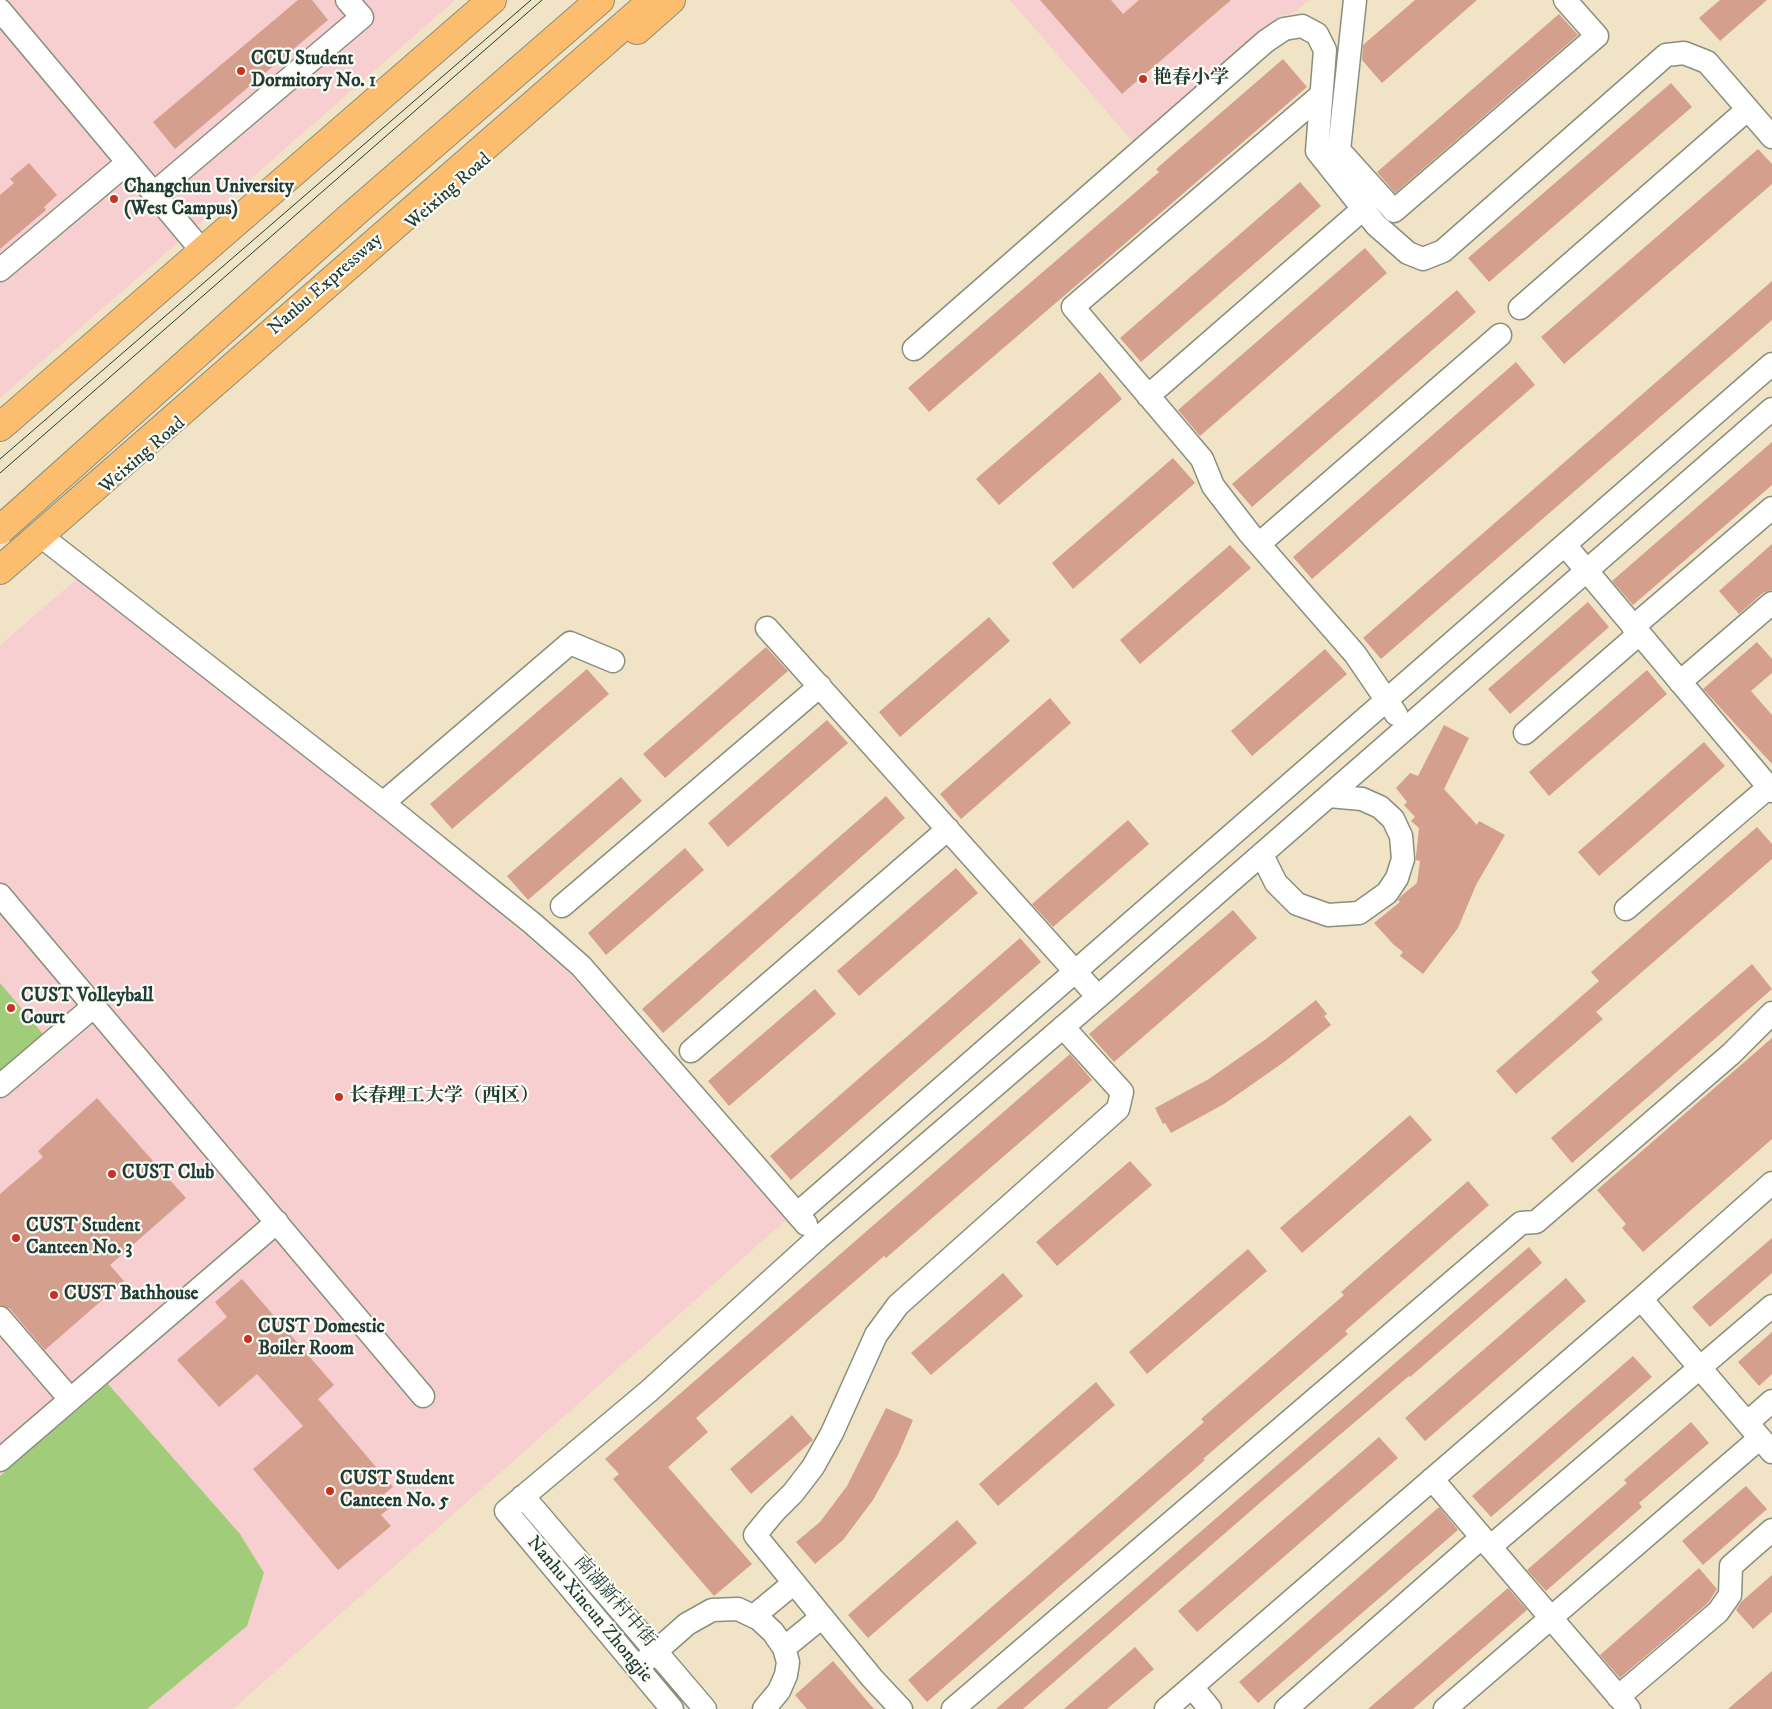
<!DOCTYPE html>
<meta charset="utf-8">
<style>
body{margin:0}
canvas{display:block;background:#f1e3c6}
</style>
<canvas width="1772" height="1709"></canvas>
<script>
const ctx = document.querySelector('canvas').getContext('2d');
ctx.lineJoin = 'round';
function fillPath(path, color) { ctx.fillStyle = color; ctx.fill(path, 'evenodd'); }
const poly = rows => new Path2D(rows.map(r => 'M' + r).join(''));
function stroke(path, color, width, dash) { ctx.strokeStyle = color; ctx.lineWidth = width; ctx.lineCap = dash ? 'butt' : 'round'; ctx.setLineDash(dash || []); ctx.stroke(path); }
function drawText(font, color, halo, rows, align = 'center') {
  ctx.font = font + ' "IM FELL DW Pica","Noto Serif SC",serif'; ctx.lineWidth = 4.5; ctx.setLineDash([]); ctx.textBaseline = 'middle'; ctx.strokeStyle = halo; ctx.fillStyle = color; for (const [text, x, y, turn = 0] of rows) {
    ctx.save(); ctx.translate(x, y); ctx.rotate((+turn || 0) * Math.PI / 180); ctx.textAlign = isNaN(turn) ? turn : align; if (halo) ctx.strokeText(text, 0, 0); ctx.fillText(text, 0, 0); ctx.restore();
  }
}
fillPath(poly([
 [0,0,455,0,0,398],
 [1010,0,1309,0,1293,14,1281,15,1134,143],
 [79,577,475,892,570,974,786,1220,233,1709,0,1709,0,645]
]), '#f7cfd1');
fillPath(poly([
 [0,983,43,1034,0,1070],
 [108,1384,240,1534,264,1573,247,1626,147,1709,0,1709,0,1476]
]), '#a1cd7a');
fillPath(poly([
 [298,0,312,0,328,20,175,149,153,122],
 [1040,0,1111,0,1123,14,1139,0,1231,0,1122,94],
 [1415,0,1477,0,1382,83,1362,60,1363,45],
 [1720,0,1767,0,1720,41,1699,18],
 [1559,14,1578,35,1395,193,1377,172],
 [1283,59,1307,87,929,412,908,388,1159,172,1156,169],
 [1671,83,1692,107,1489,282,1468,258],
 [1758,149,1772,164,1772,184,1564,364,1541,337],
 [29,163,57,195,44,207,46,210,0,249,0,195,14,183,10,179],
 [1300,182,1321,206,1141,362,1120,338],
 [1365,248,1387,273,1200,436,1178,410],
 [1772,281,1772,320,1381,659,1363,638],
 [1457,290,1476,312,1252,507,1232,484],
 [1516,362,1535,385,1312,579,1293,557],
 [1100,372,1122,399,999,505,976,479],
 [1772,442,1772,485,1633,605,1612,581],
 [1173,458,1195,483,1073,589,1052,563],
 [1772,544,1772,590,1763,593,1739,614,1719,591],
 [1230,545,1251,568,1140,664,1120,640],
 [1588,602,1609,627,1510,714,1488,689],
 [989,617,1010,641,900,737,879,712],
 [1757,642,1772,659,1772,673,1751,691,1772,715,1772,764,1703,689],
 [766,647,788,671,665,778,643,754],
 [1325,649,1347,674,1252,756,1231,731],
 [587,669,609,694,452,829,430,804],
 [1647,670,1667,694,1549,796,1529,772],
 [1050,698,1071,723,961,819,940,794],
 [827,720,848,743,728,847,708,823],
 [1444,725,1469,738,1444,789,1477,825,1479,821,1505,835,1476,885,1458,928,1423,974,1400,956,1403,952,1393,944,1374,923,1400,902,1398,900,1400,897,1417,883,1420,861,1416,860,1416,856,1419,828,1411,821,1415,817,1404,805,1407,802,1396,788,1410,773,1418,776],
 [1704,742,1725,766,1599,876,1578,852],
 [621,777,642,801,528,900,507,876],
 [886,796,905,818,663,1033,642,1009],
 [1128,820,1149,844,1053,927,1032,904],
 [1757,827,1772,844,1772,859,1596,1012,1603,1019,1516,1094,1496,1071,1599,981,1591,972],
 [685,848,704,870,606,955,588,933],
 [956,868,978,893,859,996,837,971],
 [1233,910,1257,938,1114,1062,1089,1034],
 [1020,938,1041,962,791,1180,770,1156],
 [1752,964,1772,989,1572,1163,1551,1138],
 [815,989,836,1014,729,1106,708,1081],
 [1316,1000,1327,1014,1324,1016,1331,1025,1284,1062,1224,1104,1171,1133,1165,1123,1163,1124,1155,1108,1209,1079,1266,1039],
 [1772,1038,1772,1139,1643,1252,1622,1228,1626,1224,1597,1190],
 [1070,1054,1092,1080,886,1258,884,1256,696,1418,708,1432,668,1467,752,1564,714,1596,613,1479,619,1474,605,1459],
 [97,1098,186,1198,110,1265,124,1281,45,1350,10,1309,0,1305,0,1194,43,1157,38,1151],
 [1410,1115,1432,1140,1302,1253,1280,1228],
 [1130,1161,1152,1185,1057,1266,1036,1242],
 [1468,1181,1489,1205,1345,1331,1348,1334,1203,1459,1205,1460,927,1702,908,1680,1204,1422,1201,1419,1344,1295,1341,1292],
 [1772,1238,1772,1273,1710,1327,1692,1307],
 [1529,1247,1542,1263,1410,1377,1409,1376,1262,1501,1023,1709,996,1709],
 [1248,1249,1267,1271,1147,1374,1129,1352],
 [1003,1273,1023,1296,931,1375,911,1353],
 [1566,1278,1586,1301,1425,1441,1405,1418],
 [242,1279,334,1385,318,1399,393,1487,383,1495,392,1506,381,1515,391,1526,338,1570,253,1469,303,1426,257,1374,219,1407,177,1360,227,1317,215,1302],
 [1772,1332,1772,1374,1759,1386,1738,1362],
 [1633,1356,1652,1377,1491,1517,1472,1496],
 [1096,1382,1115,1405,998,1506,979,1484],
 [886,1408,913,1420,898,1455,873,1500,843,1540,815,1564,796,1542,820,1522,847,1486],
 [792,1415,813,1440,751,1494,730,1469],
 [1691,1422,1709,1443,1639,1503,1642,1507,1546,1591,1527,1570,1627,1483,1624,1480],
 [1379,1437,1398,1458,1197,1632,1178,1611],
 [1746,1486,1767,1509,1703,1565,1682,1541],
 [1439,1507,1458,1530,1258,1703,1239,1682],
 [957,1520,977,1543,868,1638,848,1615],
 [1699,1568,1717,1589,1708,1603,1620,1678,1600,1655],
 [1772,1575,1772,1612,1753,1629,1736,1610,1741,1602],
 [1508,1588,1527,1610,1413,1709,1368,1709],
 [1135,1647,1154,1669,1107,1709,1064,1709],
 [833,1661,874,1709,807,1709,795,1695],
 [1772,1671,1772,1709,1728,1709]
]), '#d59f8e');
const minor = poly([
 [1355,0,1339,150,1394,211,1597,36,1565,0],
 [0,10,203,252],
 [1321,95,1073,307,1202,459,1213,486,1250,534,1355,654,1396,714],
 [153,194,362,17,347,0],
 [0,270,127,163],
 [1520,308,1748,109],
 [914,349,1266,41,1284,29,1302,26,1317,34,1325,50,1317,151,1376,225,1408,253,1423,259,1443,251,1666,55,1684,53,1707,62,1772,137],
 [1148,396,1363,209],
 [46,540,383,803,532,923,581,966,806,1224],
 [1259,544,1500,335],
 [1565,545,1772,791],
 [1633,627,1772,508],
 [767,628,1098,997],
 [1680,682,1772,603],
 [1525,733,1639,634],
 [383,803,570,643,613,661],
 [1262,855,1276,883,1297,904,1328,915,1359,913,1387,893,1397,878,1403,859,1401,836,1393,819,1380,807,1362,799,1329,796],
 [0,895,423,1396],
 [562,906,820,686],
 [1626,909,1769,787],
 [691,1051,948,829],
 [0,1086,94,1006],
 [797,1214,1772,364],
 [1641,1299,1772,1452],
 [0,1318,70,1399],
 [1747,1423,1772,1401],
 [0,1460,277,1222],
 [1432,1479,1629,1709],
 [523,1496,705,1709],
 [1490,1547,1772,1306],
 [754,1616,794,1583],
 [784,1648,822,1617],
 [645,1661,687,1624,712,1610,738,1609,759,1619,773,1632,784,1648,788,1662,786,1675,779,1691,764,1709],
 [1192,1687,1210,1709],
 [1618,1697,1718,1612,1730,1595,1731,1566,1772,1530],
 [672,1709,506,1511,649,1391,818,1238,1098,997,1772,409],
 [901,1709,872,1678,755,1535,774,1512,793,1493,813,1467,832,1433,876,1335,898,1305,1118,1109,1122,1092,1063,1027],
 [953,1709,1521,1223,1536,1222,1731,1054,1772,1013],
 [1166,1709,1641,1299,1772,1183],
 [1286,1709,1481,1538],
 [1445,1709,1760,1438]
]);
const major = poly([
 [637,30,671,0],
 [0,427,492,0]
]);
const highway = poly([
 [351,216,600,0],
 [0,570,653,0]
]);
stroke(minor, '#88907d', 25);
stroke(major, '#88907d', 30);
stroke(highway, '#88907d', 30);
stroke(minor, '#fff', 22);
stroke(major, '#fcbd6e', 28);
stroke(highway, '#fcbd6e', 28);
stroke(poly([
 [0,459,531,0],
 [0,473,542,0]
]), '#1f3d34', 1);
const highwayBridge = poly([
 [0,530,351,216]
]);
stroke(highwayBridge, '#88907d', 30, []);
stroke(highwayBridge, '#fcbd6e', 28);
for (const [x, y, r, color] of [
 [241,71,5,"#c8321e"],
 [1143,79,5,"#c8321e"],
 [114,199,5,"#c8321e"],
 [11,1008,5,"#c8321e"],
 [339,1097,5,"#c8321e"],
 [112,1174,5,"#c8321e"],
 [16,1238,5,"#c8321e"],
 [54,1295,5,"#c8321e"],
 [248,1339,5,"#c8321e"],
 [330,1491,5,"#c8321e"]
]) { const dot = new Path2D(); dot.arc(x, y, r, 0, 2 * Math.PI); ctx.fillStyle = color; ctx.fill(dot); stroke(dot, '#fdfcf7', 2); }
drawText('bold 19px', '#1f3d34', '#fdfcf7', [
 ["CCU Student",251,60],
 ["Dormitory No. 1",251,82],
 ["艳春小学",1153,79],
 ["Changchun University",124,188],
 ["(West Campus)",124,210],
 ["CUST Volleyball",21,997],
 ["Court",21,1019],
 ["长春理工大学（西区）",349,1097],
 ["CUST Club",122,1174],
 ["CUST Student",26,1227],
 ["Canteen No. 3",26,1249],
 ["CUST Bathhouse",64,1295],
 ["CUST Domestic",258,1328],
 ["Boiler Room",258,1350],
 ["CUST Student",340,1480],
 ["Canteen No. 5",340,1502]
], 'left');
drawText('19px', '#1f3d34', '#fdfcf7', [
 ["Weixing Road",449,192,-41],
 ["Nanbu Expressway",326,285,-41],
 ["Weixing Road",143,456,-41],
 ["南湖新村中街",614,1602,49],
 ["Nanhu Xincun Zhongjie",589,1610,50]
]);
</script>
